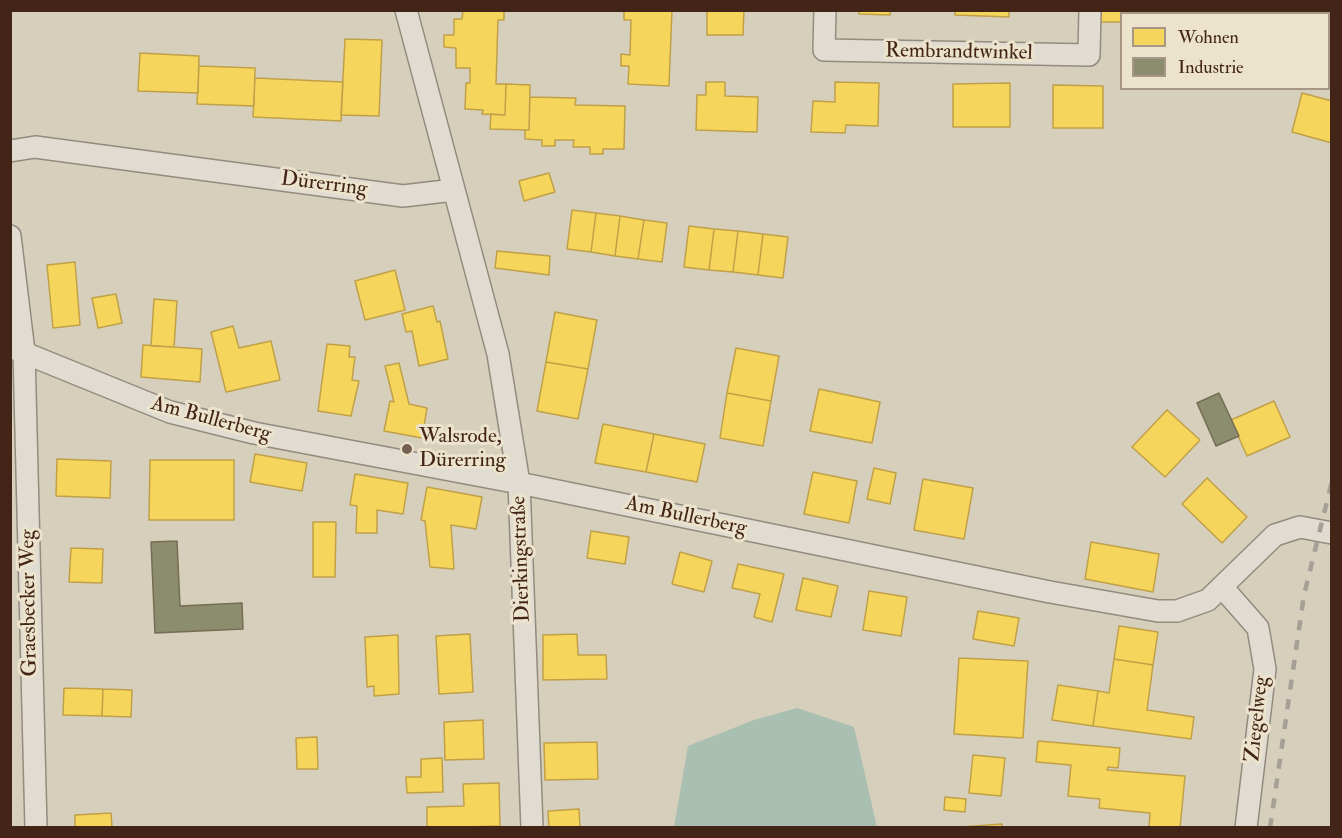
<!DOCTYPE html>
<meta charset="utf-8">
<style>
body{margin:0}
#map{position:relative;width:1342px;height:838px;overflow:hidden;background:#d6cfbb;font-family:"IM FELL Double Pica",serif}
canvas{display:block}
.frame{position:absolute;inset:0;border:12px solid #432518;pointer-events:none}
.legend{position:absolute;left:1120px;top:12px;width:210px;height:78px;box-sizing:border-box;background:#ece3cc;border:2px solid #a89784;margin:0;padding:8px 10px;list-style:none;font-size:18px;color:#432518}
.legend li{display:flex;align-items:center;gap:12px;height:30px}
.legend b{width:30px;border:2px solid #a89784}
</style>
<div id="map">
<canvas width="1342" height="838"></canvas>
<div class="frame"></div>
<ul class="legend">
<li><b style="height:16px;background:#f6d55c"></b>Wohnen</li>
<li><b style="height:16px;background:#8c8c6e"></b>Industrie</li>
</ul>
</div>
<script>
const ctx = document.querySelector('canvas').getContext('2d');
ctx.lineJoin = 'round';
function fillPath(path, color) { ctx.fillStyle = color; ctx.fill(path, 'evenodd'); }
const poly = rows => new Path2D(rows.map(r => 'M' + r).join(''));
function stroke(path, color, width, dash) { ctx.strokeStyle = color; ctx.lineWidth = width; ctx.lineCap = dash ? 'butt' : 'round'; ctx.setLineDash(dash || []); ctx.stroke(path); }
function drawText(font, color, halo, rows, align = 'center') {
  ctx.font = font + ' "IM FELL Double Pica",serif'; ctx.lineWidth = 6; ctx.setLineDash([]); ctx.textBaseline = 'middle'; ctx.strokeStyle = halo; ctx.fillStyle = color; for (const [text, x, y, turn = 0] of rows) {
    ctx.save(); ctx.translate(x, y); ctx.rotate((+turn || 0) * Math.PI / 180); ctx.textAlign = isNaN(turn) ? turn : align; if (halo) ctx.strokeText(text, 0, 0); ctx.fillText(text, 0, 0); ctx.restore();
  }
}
fillPath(poly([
 [797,708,854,727,877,827,674,827,688,746,754,720]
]), '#a8bfb2');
const homes = poly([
 [463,10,504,10,504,20,498,20,496,84,506,84,505,115,482,114,483,110,465,109,466,83,470,83,470,68,456,68,456,48,444,47,444,35,454,35,454,19,462,19,463,10],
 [624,10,672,10,669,86,628,84,629,66,621,66,621,54,630,55,631,20,624,20,624,10],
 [707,10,744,10,743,35,707,35,707,10],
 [859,10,890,10,890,15,859,14,859,10],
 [955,10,1009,10,1009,17,955,15,955,10],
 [1100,10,1168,10,1168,14,1122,14,1122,22,1100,22,1100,10],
 [345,39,382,40,379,116,341,115,345,39],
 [140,53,199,56,198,93,138,91,140,53],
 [199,66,255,68,254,106,197,104,199,66],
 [255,78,343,82,341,121,253,117,255,78],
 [706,82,725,82,725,96,758,97,757,132,696,130,697,95,706,95,706,82],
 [835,82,879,83,878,126,846,125,845,133,811,132,813,101,835,102,835,82],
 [1010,83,1010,127,953,127,953,84,1010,83],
 [506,84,530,85,529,130,490,129,491,114,505,115,506,84],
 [1053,85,1103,86,1103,128,1053,128,1053,85],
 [1302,93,1332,101,1332,143,1292,132,1302,93],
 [530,97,576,98,575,105,625,106,624,149,603,149,603,154,590,154,590,147,573,147,574,140,555,140,555,146,542,146,542,140,525,139,525,130,529,130,530,97],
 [549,173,555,192,524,201,519,181,549,173],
 [572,210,596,213,591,252,567,249,572,210],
 [596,213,620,216,615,256,591,252,596,213],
 [620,216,644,220,638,259,615,256,620,216],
 [644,220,667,223,662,262,638,259,644,220],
 [689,226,714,229,709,270,684,267,689,226],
 [714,229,738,231,733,272,709,270,714,229],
 [738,231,763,234,758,275,733,272,738,231],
 [763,234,788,237,783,278,758,275,763,234],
 [497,251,550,256,549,275,495,268,497,251],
 [75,262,80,325,53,328,47,265,75,262],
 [395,270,405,310,365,320,355,281,395,270],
 [116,294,122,323,98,328,92,298,116,294],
 [154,299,177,301,174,347,151,346,154,299],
 [433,306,437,322,440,321,448,359,419,366,412,331,406,332,402,314,433,306],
 [555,312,597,320,588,369,546,362,555,312],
 [233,326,239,348,271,341,280,380,226,392,211,332,233,326],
 [327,344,350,346,349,357,355,357,352,380,359,381,351,416,318,411,327,344],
 [143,345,202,349,200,382,141,377,143,345],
 [736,348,779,356,771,401,727,393,736,348],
 [546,362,588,369,578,419,537,411,546,362],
 [399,363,409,404,427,408,422,438,384,431,390,401,394,402,385,366,399,363],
 [819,389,880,402,872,443,810,431,819,389],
 [727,393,771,401,763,446,720,438,727,393],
 [1274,401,1290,437,1247,456,1231,420,1274,401],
 [1167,410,1200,440,1165,477,1132,447,1167,410],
 [603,424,654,434,646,472,595,463,603,424],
 [654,434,705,444,697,482,646,472,654,434],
 [255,454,307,463,302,491,250,482,255,454],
 [57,459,111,461,110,498,56,496,57,459],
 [150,460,234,460,234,520,149,520,150,460],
 [874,468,896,473,890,504,867,499,874,468],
 [813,472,857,481,849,523,804,514,813,472],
 [355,474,408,483,403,514,377,510,377,533,356,533,357,506,350,505,355,474],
 [1207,478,1247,517,1222,543,1182,504,1207,478],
 [923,479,973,488,964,539,914,530,923,479],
 [427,487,482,497,476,529,451,525,454,569,430,567,425,521,421,520,427,487],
 [313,522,336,522,335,577,313,577,313,522],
 [591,531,629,537,625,564,587,558,591,531],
 [1091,542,1159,554,1153,592,1085,579,1091,542],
 [71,548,103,549,102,583,69,582,71,548],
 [680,552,712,561,704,592,672,584,680,552],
 [738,564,784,574,772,622,754,617,760,594,732,588,738,564],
 [803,578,838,586,831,617,796,610,803,578],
 [869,591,907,597,901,636,863,630,869,591],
 [978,611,1019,618,1014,646,973,639,978,611],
 [1119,626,1158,632,1153,665,1114,659,1119,626],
 [470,634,473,692,439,694,436,636,470,634],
 [577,634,578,655,606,655,607,679,543,680,543,635,577,634],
 [398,635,399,694,374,696,374,686,367,687,365,637,398,635],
 [959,658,1028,661,1023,738,954,734,959,658],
 [1114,659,1153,665,1147,710,1194,717,1191,739,1093,726,1098,691,1109,693,1114,659],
 [1058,685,1098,691,1093,726,1052,720,1058,685],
 [64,688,103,689,102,716,63,715,64,688],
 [103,689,132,690,131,717,102,716,103,689],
 [483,720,484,759,445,760,444,722,483,720],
 [317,737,318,769,297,769,296,738,317,737],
 [1038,741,1120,748,1118,768,1108,767,1107,770,1185,776,1180,828,1149,828,1150,813,1099,808,1100,799,1068,796,1071,765,1036,762,1038,741],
 [597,742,598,779,545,780,544,743,597,742],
 [973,755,1005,758,1001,796,969,793,973,755],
 [442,758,443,792,407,793,406,777,421,777,421,759,442,758],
 [499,783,500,826,427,828,427,807,464,806,463,784,499,783],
 [945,797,966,799,965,812,944,810,945,797],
 [579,809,580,828,549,828,548,811,579,809],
 [111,813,112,828,75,828,75,815,111,813],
 [1002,824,1002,828,961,828,961,827,1002,824]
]);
fillPath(homes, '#f6d55c');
stroke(homes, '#c0a048', 1.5);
const industry = poly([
 [1219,393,1239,436,1216,446,1197,403,1219,393],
 [177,541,180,606,242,603,243,629,155,633,151,542,177,541]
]);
fillPath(industry, '#8c8c6e');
stroke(industry, '#766d54', 1.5);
const street = poly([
 [406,10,498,354,519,483,532,828],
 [825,10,824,50,1089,55,1090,10],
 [10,151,35,147,403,196,454,190],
 [10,236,24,352,36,828],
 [10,347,170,412,254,433,519,483,1050,592,1158,611,1177,611,1208,600,1275,535,1300,527,1332,533],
 [1222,587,1258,628,1265,669,1246,828]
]);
stroke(street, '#938b7e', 24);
stroke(street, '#e0dcd2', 21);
stroke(poly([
 [1270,828,1304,595,1332,481]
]), '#a59f96', 4.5, [10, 10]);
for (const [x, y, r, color] of [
 [407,449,6,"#766051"]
]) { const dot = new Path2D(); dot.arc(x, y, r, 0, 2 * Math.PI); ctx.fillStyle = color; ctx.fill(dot); stroke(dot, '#ece3cc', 2); }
drawText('21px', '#432518', '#ece3cc', [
 ["Rembrandtwinkel",959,53,1],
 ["Dürerring",324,185,7],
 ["Am Bullerberg",211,420,15],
 ["Am Bullerberg",686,517,12],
 ["Dierkingstraße",522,559,-92],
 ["Graesbecker Weg",30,603,-91],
 ["Ziegelweg",1258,719,-84]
]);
drawText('21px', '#432518', '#ece3cc', [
 ["Walsrode,",419,437],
 ["Dürerring",419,461]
], 'left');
</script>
